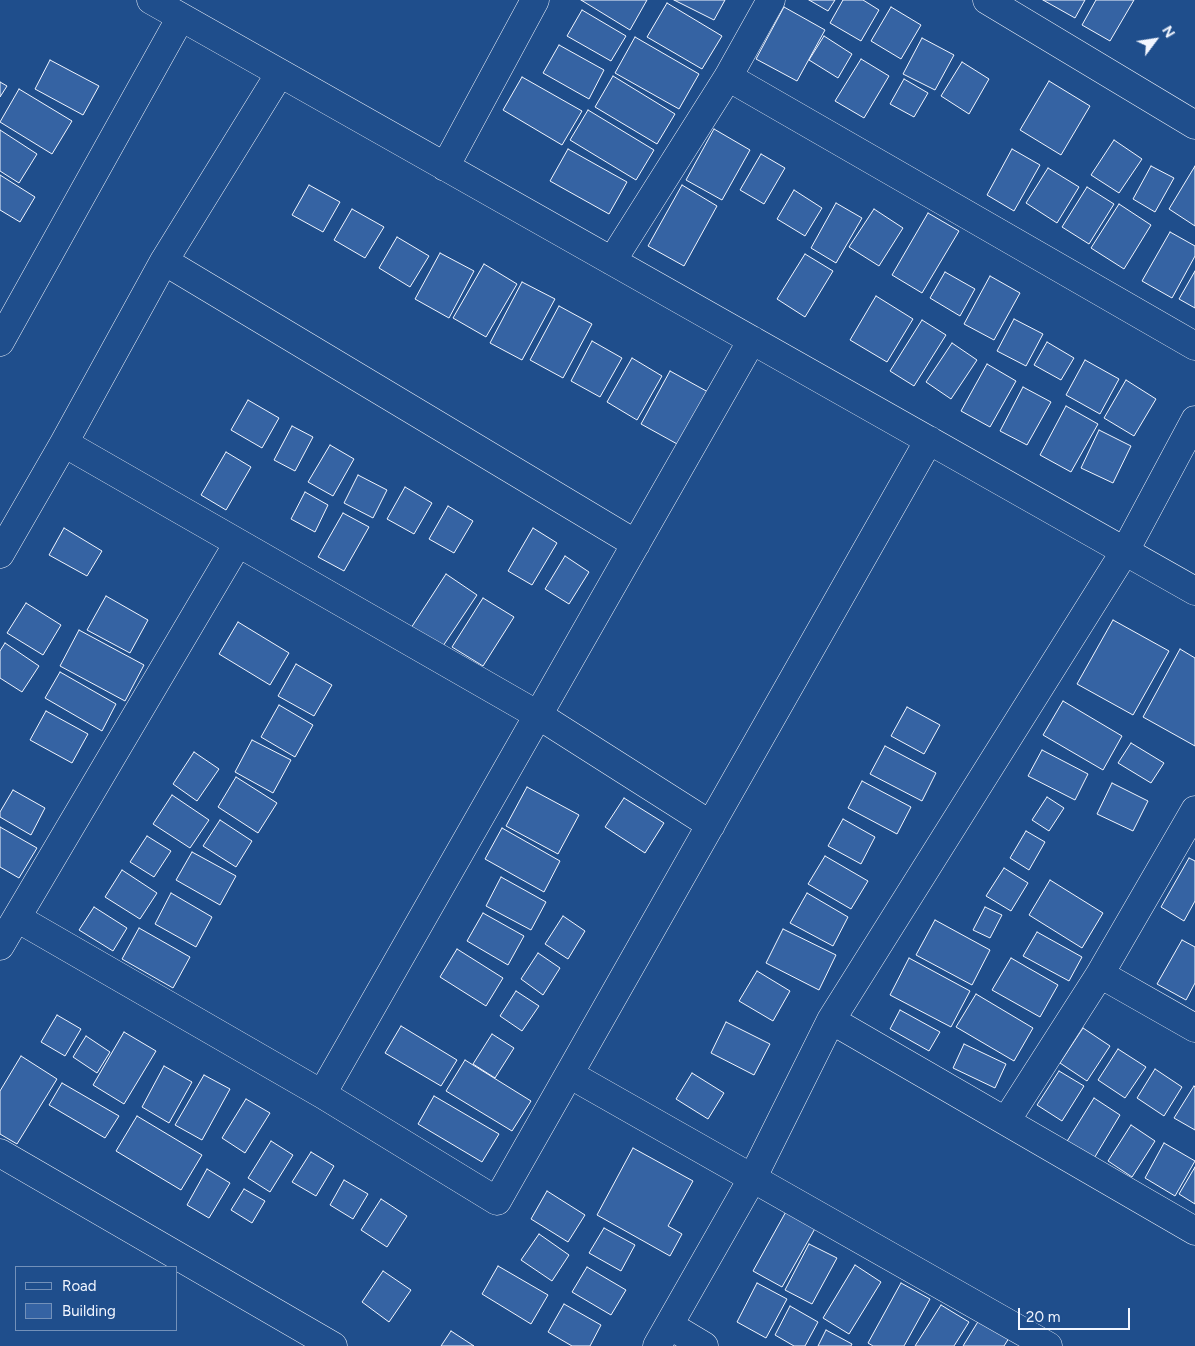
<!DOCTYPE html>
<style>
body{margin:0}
#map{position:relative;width:1195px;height:1346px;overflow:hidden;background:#1f4e8c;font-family:Figtree,sans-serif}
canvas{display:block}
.legend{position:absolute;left:15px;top:1266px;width:162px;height:65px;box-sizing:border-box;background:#1f4e8c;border:1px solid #7391ba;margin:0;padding:6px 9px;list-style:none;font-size:15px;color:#f2f6ff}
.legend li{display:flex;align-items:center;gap:10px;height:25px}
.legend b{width:25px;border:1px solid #7391ba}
.north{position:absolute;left:1130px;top:15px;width:50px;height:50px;-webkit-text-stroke:4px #1f4e8c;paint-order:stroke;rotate:59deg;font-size:14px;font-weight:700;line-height:20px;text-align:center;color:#f2f6ff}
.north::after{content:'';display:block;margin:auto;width:18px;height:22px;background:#f2f6ff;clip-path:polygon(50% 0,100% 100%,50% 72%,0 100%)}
.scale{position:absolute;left:1018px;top:1308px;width:112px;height:22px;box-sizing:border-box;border:2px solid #f2f6ff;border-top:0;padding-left:6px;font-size:15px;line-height:18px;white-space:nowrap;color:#f2f6ff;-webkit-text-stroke:4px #1f4e8c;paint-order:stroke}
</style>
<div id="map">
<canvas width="1195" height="1346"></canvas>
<ul class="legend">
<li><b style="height:6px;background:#1f4e8c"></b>Road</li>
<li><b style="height:14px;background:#3563a3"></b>Building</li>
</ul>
<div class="north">N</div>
<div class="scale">20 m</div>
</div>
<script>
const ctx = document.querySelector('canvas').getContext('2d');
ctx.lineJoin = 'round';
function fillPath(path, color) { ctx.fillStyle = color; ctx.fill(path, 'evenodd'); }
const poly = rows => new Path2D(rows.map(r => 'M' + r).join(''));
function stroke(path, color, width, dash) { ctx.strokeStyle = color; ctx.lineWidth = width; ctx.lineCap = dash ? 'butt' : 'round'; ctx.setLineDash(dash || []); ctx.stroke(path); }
const building = poly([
 [581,0,647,0,630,30,581,0],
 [674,0,725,0,714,20,674,0],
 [809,0,835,0,828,11,809,0],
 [843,0,863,0,879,10,861,41,830,23,843,0],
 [1043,0,1085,0,1075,18,1043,0],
 [1096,0,1134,0,1110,41,1082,25,1096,0],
 [667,3,722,36,702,69,647,37,667,3],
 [784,7,825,30,797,81,756,59,784,7],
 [891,7,921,25,901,59,871,41,891,7],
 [582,10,626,36,611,61,567,36,582,10],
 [824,36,852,54,838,78,809,60,824,36],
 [635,37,699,74,679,109,615,73,635,37],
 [922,38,954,55,935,90,903,74,922,38],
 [559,45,604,70,589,99,543,73,559,45],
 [861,59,889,76,864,118,835,101,861,59],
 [50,60,99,86,83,115,35,89,50,60],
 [962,62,989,79,969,114,941,96,962,62],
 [613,76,675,114,657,144,595,107,613,76],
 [522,77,582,111,562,145,503,110,522,77],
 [904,79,928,93,914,117,890,104,904,79],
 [1049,81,1090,106,1061,155,1020,130,1049,81],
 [0,82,7,86,0,97,0,82],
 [19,89,72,121,52,154,0,122,19,89],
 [588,110,654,150,636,180,570,140,588,110],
 [714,129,750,150,722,200,686,180,714,129],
 [0,130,37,154,19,183,0,171,0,130],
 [1114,140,1142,159,1119,193,1091,175,1114,140],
 [568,149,627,182,609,214,550,181,568,149],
 [1012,149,1040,165,1014,211,987,195,1012,149],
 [761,154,785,168,764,204,740,190,761,154],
 [1151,166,1174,178,1155,212,1133,199,1151,166],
 [1195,166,1195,226,1169,209,1195,166],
 [1048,168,1079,187,1057,223,1026,203,1048,168],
 [0,175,35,197,20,222,0,210,0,175],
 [309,185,340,202,323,232,292,215,309,185],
 [682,185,717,206,684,266,648,246,682,185],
 [1087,187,1114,204,1089,244,1062,227,1087,187],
 [794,190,822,208,805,236,777,219,794,190],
 [836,203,862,218,836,263,811,248,836,203],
 [1119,204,1151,225,1124,269,1091,248,1119,204],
 [352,209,384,227,365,258,334,240,352,209],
 [874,209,903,228,879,266,849,247,874,209],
 [928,213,959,231,922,293,892,275,928,213],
 [1170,232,1195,246,1195,256,1172,298,1142,281,1170,232],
 [397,237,429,256,410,287,379,268,397,237],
 [440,253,474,271,449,318,415,299,440,253],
 [805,254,833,271,805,317,777,299,805,254],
 [484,264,517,284,486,337,453,318,484,264],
 [1195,271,1195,308,1179,299,1195,271],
 [945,272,975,289,960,316,930,298,945,272],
 [990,276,1020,293,994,340,964,324,990,276],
 [522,282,555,299,522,360,490,343,522,282],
 [876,296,913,319,887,362,850,340,876,296],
 [559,306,592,324,563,378,530,360,559,306],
 [1014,319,1043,334,1026,366,997,351,1014,319],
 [922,320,946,335,914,386,890,371,922,320],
 [592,341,622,358,600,397,571,381,592,341],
 [1047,342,1074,358,1061,380,1034,365,1047,342],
 [952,343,977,360,951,399,926,382,952,343],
 [632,358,662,376,637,420,607,402,632,358],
 [1085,360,1119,379,1100,414,1066,395,1085,360],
 [987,364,1016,381,990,427,961,411,987,364],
 [670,371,708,392,679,445,641,424,670,371],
 [1126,380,1156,399,1134,436,1104,418,1126,380],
 [1023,387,1051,402,1027,445,1000,431,1023,387],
 [248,400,279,418,262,448,231,430,248,400],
 [1066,406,1098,424,1071,472,1040,455,1066,406],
 [292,426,313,437,295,471,274,460,292,426],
 [1099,430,1131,446,1113,483,1081,468,1099,430],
 [330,445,354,459,333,496,308,482,330,445],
 [226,452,251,467,226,510,201,495,226,452],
 [358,475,387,490,373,518,344,503,358,475],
 [405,487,432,503,414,534,387,519,405,487],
 [305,492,328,505,315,532,291,519,305,492],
 [448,506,473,521,454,553,429,539,448,506],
 [343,513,369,527,344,571,318,557,343,513],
 [64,528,102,551,87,576,49,555,64,528],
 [533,528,557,543,532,585,508,571,533,528],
 [565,556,589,572,569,604,545,589,565,556],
 [446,574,477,595,441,649,411,628,446,574],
 [106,596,148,620,130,653,87,630,106,596],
 [483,598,514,617,483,666,452,647,483,598],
 [26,603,61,625,43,655,7,633,26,603],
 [1113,620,1169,651,1133,715,1077,684,1113,620],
 [238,622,289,653,270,685,219,654,238,622],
 [79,630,144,665,125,701,60,666,79,630],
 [5,643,39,666,22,692,0,678,0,651,5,643],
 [1180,649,1195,658,1195,746,1143,717,1180,649],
 [296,664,332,685,314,716,278,696,296,664],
 [60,672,116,704,102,731,45,698,60,672],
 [1063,701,1122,736,1103,770,1043,735,1063,701],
 [279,705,313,725,295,757,261,737,279,705],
 [907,707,940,725,924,754,891,736,907,707],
 [46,711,88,734,72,763,30,740,46,711],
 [252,740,291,760,273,793,235,772,252,740],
 [1131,743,1164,763,1151,783,1118,763,1131,743],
 [885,746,936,773,922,801,870,774,885,746],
 [1042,750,1088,774,1075,800,1028,776,1042,750],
 [194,752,219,769,197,801,173,784,194,752],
 [236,777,277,803,258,833,218,807,236,777],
 [862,781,911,807,897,834,848,808,862,781],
 [1112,783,1148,801,1133,831,1097,814,1112,783],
 [527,787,579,815,558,854,506,826,527,787],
 [13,790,45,808,31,835,0,817,0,812,13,790],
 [172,795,209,820,190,848,153,824,172,795],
 [1047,797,1064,808,1049,831,1032,820,1047,797],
 [624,798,664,823,645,853,605,827,624,798],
 [843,819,875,837,861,864,828,846,843,819],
 [220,820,252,841,236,867,203,846,220,820],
 [0,827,37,848,19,878,0,867,0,827],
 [502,828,560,861,544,892,485,859,502,828],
 [1026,831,1045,842,1029,870,1010,858,1026,831],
 [147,836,171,851,154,877,130,862,147,836],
 [192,852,236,876,220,905,176,880,192,852],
 [825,856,868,881,851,909,808,884,825,856],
 [1189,858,1195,861,1195,901,1184,921,1161,907,1189,858],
 [1004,868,1028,883,1011,911,986,896,1004,868],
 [122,870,157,893,140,919,105,897,122,870],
 [501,877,546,902,531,930,486,906,501,877],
 [1050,880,1103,913,1082,948,1029,915,1050,880],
 [171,893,212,917,196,947,155,924,171,893],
 [807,893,848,917,833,946,790,923,807,893],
 [94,907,127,928,113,951,79,930,94,907],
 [985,907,1002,915,990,938,973,930,985,907],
 [483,913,524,936,508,965,467,941,483,913],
 [563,916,585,931,568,959,545,944,563,916],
 [935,920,990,950,972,985,916,955,935,920],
 [139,928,190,957,173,988,122,959,139,928],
 [783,929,836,955,819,990,766,963,783,929],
 [1037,932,1082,957,1069,981,1023,956,1037,932],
 [1182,940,1195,947,1195,983,1186,1000,1157,984,1182,940],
 [457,949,503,978,486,1006,440,977,457,949],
 [538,953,560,968,543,995,521,979,538,953],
 [909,958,970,991,951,1027,890,995,909,958],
 [1011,958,1058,985,1040,1017,992,990,1011,958],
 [757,971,790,991,773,1021,739,1001,757,971],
 [516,991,539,1006,522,1031,500,1016,516,991],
 [976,994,1033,1028,1014,1061,956,1027,976,994],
 [900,1010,940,1032,929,1051,890,1029,900,1010],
 [57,1015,81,1029,65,1056,41,1042,57,1015],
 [726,1022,770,1044,754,1075,711,1053,726,1022],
 [401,1026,457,1060,441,1086,385,1053,401,1026],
 [1083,1028,1110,1046,1087,1081,1060,1063,1083,1028],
 [124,1032,156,1051,124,1104,93,1085,124,1032],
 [492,1034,514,1048,495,1078,473,1064,492,1034],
 [86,1036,110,1052,97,1073,73,1057,86,1036],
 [964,1044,1006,1064,995,1088,953,1068,964,1044],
 [1118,1049,1146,1067,1125,1098,1098,1080,1118,1049],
 [21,1056,57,1079,17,1144,0,1134,0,1091,21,1056],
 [465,1060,531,1101,512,1131,446,1091,465,1060],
 [164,1066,192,1082,169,1123,142,1107,164,1066],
 [1155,1069,1182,1087,1164,1116,1137,1098,1155,1069],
 [1059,1071,1084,1086,1062,1121,1037,1105,1059,1071],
 [692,1073,724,1093,708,1119,676,1099,692,1073],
 [204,1075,230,1089,202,1140,175,1125,204,1075],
 [62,1083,119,1116,105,1138,49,1105,62,1083],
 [1194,1086,1195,1087,1195,1130,1174,1118,1194,1086],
 [434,1096,499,1134,482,1162,418,1124,434,1096],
 [1094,1098,1120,1115,1093,1160,1066,1143,1094,1098],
 [246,1099,270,1113,245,1153,222,1138,246,1099],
 [137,1116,202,1155,181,1190,116,1151,137,1116],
 [1131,1125,1155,1141,1132,1177,1108,1161,1131,1125],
 [271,1141,293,1155,270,1192,248,1178,271,1141],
 [1164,1143,1195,1161,1175,1196,1145,1178,1164,1143],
 [633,1148,693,1181,668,1226,682,1234,670,1256,597,1215,633,1148],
 [311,1152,334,1166,316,1196,292,1182,311,1152],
 [1195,1167,1195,1204,1179,1194,1195,1167],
 [207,1169,230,1183,209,1218,187,1205,207,1169],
 [344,1180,368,1194,353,1219,330,1205,344,1180],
 [244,1189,265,1201,252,1223,231,1210,244,1189],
 [547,1191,585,1215,568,1242,531,1219,547,1191],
 [381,1199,407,1216,387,1247,361,1230,381,1199],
 [788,1208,817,1225,782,1287,753,1271,788,1208],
 [604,1228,635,1245,621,1271,589,1253,604,1228],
 [539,1234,569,1255,552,1281,521,1260,539,1234],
 [809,1244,837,1258,812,1304,785,1290,809,1244],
 [855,1265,881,1282,849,1334,823,1318,855,1265],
 [498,1266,548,1295,531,1324,482,1294,498,1266],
 [587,1267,626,1290,611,1315,572,1292,587,1267],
 [383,1271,411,1290,389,1322,362,1302,383,1271],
 [757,1283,787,1299,766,1338,737,1322,757,1283],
 [901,1283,930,1299,904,1346,873,1346,868,1343,901,1283],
 [564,1304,601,1325,590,1346,572,1346,548,1332,564,1304],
 [941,1305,969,1322,954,1346,915,1346,941,1305],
 [790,1306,818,1322,805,1346,794,1346,775,1335,790,1306],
 [979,1320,1009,1338,1004,1346,963,1346,979,1320],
 [826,1330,852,1344,851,1346,818,1346,826,1330],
 [451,1331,474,1346,441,1346,451,1331]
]);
fillPath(building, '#3563a3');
stroke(building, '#f2f6ff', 1);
const minor = poly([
 [151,0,1195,591],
 [987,0,1195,125],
 [728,77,1195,346],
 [445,167,535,0],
 [164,261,636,544],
 [612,261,728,77,771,0],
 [0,342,181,17],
 [64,443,538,715,711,825],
 [0,554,64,443,164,261,280,73],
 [17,918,322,1094,497,1201,929,440],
 [0,946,238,543],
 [1100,974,1195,1028],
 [831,1020,1195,1231],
 [569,1074,1048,1346],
 [322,1094,752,340],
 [1006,1121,1100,974,1195,810],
 [0,1153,333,1346],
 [669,1325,704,1346],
 [657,1346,752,1179,831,1020,1125,551,1195,420]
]);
stroke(minor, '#f2f6ff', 29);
stroke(minor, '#1f4e8c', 28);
</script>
